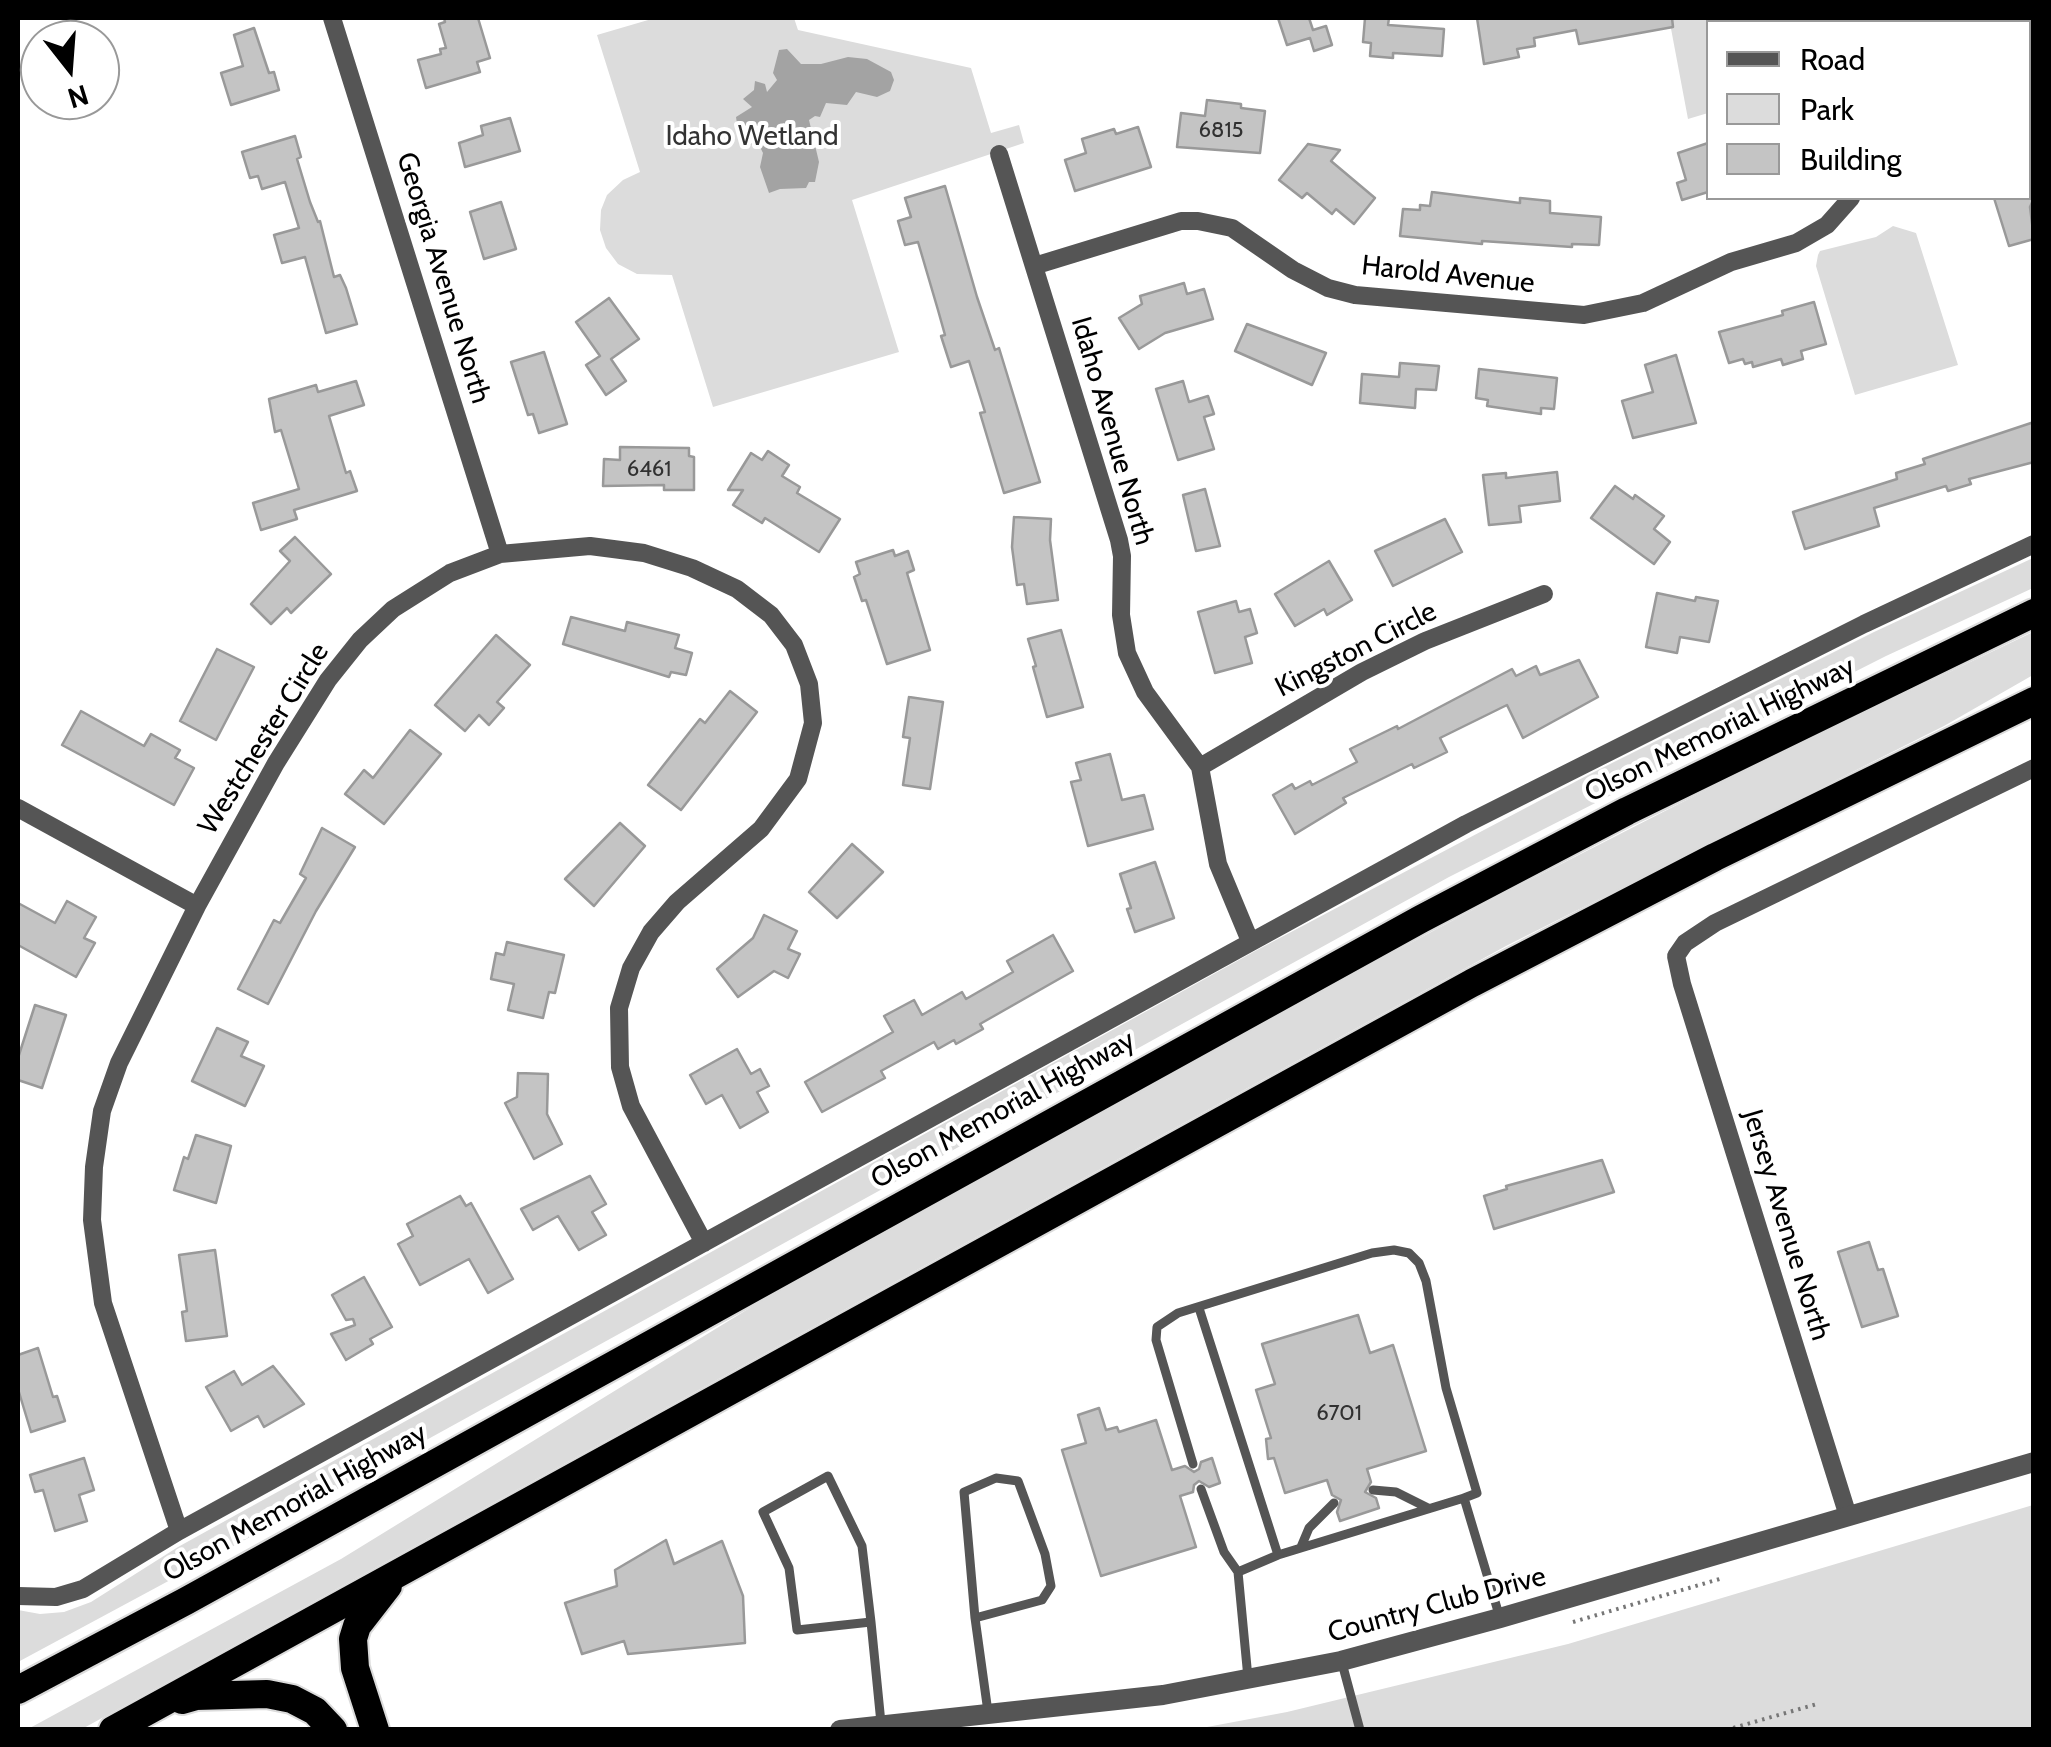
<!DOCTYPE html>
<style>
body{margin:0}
#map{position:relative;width:2051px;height:1747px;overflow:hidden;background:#fff;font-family:Cabin,sans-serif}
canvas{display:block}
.frame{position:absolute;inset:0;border:20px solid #000;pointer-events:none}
.legend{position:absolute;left:1706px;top:20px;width:325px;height:180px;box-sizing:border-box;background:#fff;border:2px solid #999;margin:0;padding:12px 18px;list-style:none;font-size:30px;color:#000}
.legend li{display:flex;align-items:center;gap:20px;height:50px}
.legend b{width:50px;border:2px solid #999}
.north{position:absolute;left:20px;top:20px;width:100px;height:100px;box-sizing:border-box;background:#fff;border:2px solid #999;border-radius:50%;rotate:163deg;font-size:28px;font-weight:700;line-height:40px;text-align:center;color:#000}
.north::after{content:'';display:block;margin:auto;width:35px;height:45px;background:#000;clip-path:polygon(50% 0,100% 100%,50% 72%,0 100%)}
</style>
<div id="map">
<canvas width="2051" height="1747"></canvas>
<div class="frame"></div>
<ul class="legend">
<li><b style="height:12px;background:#555"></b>Road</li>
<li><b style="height:28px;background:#dcdcdc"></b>Park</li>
<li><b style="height:28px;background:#c4c4c4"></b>Building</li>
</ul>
<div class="north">N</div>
</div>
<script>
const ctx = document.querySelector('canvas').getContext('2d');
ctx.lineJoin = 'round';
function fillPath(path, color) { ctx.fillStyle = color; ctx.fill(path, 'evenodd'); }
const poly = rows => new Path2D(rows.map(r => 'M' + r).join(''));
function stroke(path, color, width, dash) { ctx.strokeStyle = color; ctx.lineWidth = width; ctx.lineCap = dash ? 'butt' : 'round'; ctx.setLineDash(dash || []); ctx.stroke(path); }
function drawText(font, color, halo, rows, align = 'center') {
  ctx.font = font + ' Cabin,sans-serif'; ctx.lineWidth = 8; ctx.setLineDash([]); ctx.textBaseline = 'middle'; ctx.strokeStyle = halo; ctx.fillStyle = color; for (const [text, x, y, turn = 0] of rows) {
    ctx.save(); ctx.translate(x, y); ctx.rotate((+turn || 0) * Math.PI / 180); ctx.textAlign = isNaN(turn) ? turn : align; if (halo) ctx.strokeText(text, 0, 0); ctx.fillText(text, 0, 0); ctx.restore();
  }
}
fillPath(poly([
 [655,18,794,18,798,30,971,68,991,133,1019,125,1024,143,852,200,899,352,713,407,672,275,637,274,618,264,606,248,600,230,601,210,607,195,623,180,640,172,597,35],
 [1669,18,1989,18,1998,22,1708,22,1708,113,1688,119],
 [1893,226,1916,233,1958,365,1855,395,1816,266,1818,255,1820,251,1876,237],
 [2033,558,2033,588,1886,656,1449,877,252,1536,18,1662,18,1610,40,1614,64,1612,91,1602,178,1547,1257,950,1588,775,1874,632],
 [2033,632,2033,675,1944,726,1506,946,82,1729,28,1729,341,1559,761,1301,1311,996,1508,891,1763,761],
 [2033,1505,2033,1729,1191,1730,1287,1712,1568,1644]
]), '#dcdcdc');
fillPath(poly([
 [787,49,801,64,821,64,848,57,867,59,891,72,894,80,890,91,877,97,856,92,847,105,826,103,820,117,815,116,809,120,819,162,815,182,809,182,806,188,780,189,769,193,760,167,763,153,758,143,745,146,739,138,736,117,752,107,743,99,754,90,755,81,765,84,767,92,777,80,773,73,779,50]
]), '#a3a3a3');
const building = poly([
 [444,18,478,18,490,58,477,62,480,72,426,88,418,60,441,54,440,49,446,48,439,24,445,22,444,18],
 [1278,18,1309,18,1313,30,1326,26,1332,45,1314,51,1310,38,1287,45,1278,18],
 [1365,18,1389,18,1388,25,1444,29,1442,56,1393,53,1393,58,1370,56,1371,43,1363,42,1365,18],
 [1477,18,1672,18,1673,27,1579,44,1576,30,1534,38,1535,46,1517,49,1519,57,1484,64,1477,18],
 [254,28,269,73,274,72,279,90,231,105,221,73,243,66,234,35,254,28],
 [1207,100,1241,104,1241,108,1265,111,1260,153,1177,147,1181,113,1205,116,1207,100],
 [510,118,520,151,465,167,459,143,483,135,481,126,510,118],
 [1138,127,1151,167,1075,191,1065,160,1086,153,1082,139,1114,129,1116,134,1138,127],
 [295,136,301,157,297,159,310,202,318,222,320,221,334,277,340,275,346,288,357,324,326,333,305,257,282,263,274,235,299,228,285,182,262,189,258,176,250,178,242,152,295,136],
 [1708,143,1708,192,1682,200,1677,183,1686,180,1678,153,1708,143],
 [1308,144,1340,150,1331,161,1375,198,1354,224,1336,209,1332,214,1307,193,1302,198,1279,180,1308,144],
 [945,186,977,297,995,350,999,348,1040,482,1004,493,980,413,985,412,969,361,951,367,941,336,945,335,938,310,918,242,905,245,898,221,911,217,905,198,945,186],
 [1432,192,1520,203,1520,198,1550,201,1550,213,1601,217,1599,245,1572,244,1572,247,1482,241,1482,244,1400,236,1403,209,1420,210,1420,205,1430,206,1432,192],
 [1994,198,2034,198,2030,207,2034,239,2009,246,1994,198],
 [501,202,516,249,484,259,470,212,501,202],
 [1184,283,1187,294,1204,289,1213,319,1165,333,1139,349,1119,318,1142,304,1140,296,1184,283],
 [609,298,639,339,611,359,626,381,606,395,586,365,600,356,576,322,609,298],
 [1814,302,1826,344,1801,351,1803,359,1783,365,1781,359,1753,367,1752,362,1745,364,1743,359,1729,363,1719,332,1783,315,1782,311,1814,302],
 [1247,324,1326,353,1312,385,1235,351,1247,324],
 [544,352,567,424,539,433,533,414,528,415,511,362,544,352],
 [1676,355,1696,423,1633,438,1622,401,1653,392,1645,365,1676,355],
 [1400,363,1439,366,1436,390,1416,389,1415,408,1360,403,1362,374,1399,377,1400,363],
 [1479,369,1557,378,1554,409,1541,408,1541,414,1487,406,1488,400,1476,398,1479,369],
 [356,381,364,405,329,416,346,473,350,471,357,491,294,510,297,519,261,530,253,503,299,489,281,430,275,432,269,399,316,385,318,392,356,381],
 [1183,381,1189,402,1208,396,1214,414,1204,417,1214,449,1178,460,1156,389,1183,381],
 [2034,422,2034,462,1969,479,1971,484,1948,491,1946,486,1874,508,1879,526,1805,549,1793,512,1897,479,1896,473,1925,464,1923,459,2034,422],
 [620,447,689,448,689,456,694,457,694,490,664,490,664,485,603,486,604,459,620,460,620,447],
 [768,451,789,465,782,476,800,487,797,493,840,519,819,552,765,518,762,523,733,505,743,490,728,490,751,453,762,460,768,451],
 [1557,472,1560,501,1519,506,1521,522,1489,525,1483,475,1506,473,1506,478,1557,472],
 [1615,486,1633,499,1635,495,1664,516,1654,529,1670,542,1654,564,1591,518,1615,486],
 [1205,489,1220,546,1196,551,1183,495,1205,489],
 [1014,517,1051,519,1050,540,1058,600,1027,604,1024,584,1017,585,1012,547,1014,517],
 [1445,519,1462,552,1393,586,1375,551,1445,519],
 [295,537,331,574,291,613,287,608,271,624,251,604,290,561,280,551,295,537],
 [893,550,895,556,908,551,914,570,907,573,930,650,887,664,866,600,862,601,854,577,860,574,856,562,893,550],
 [1329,561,1352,600,1327,615,1324,609,1295,626,1275,594,1329,561],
 [1657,593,1695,601,1696,597,1718,601,1709,642,1680,637,1677,653,1646,647,1657,593],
 [1236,601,1239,612,1250,609,1257,633,1245,637,1252,663,1215,673,1198,612,1236,601],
 [571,617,625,631,627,622,679,635,675,648,692,653,686,675,671,672,669,677,563,644,571,617],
 [1061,630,1083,707,1047,717,1033,667,1036,666,1028,639,1061,630],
 [496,635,530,665,497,702,504,708,489,725,479,715,465,731,435,705,496,635],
 [217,649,254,667,216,740,180,721,217,649],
 [1579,660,1598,697,1523,738,1507,705,1440,738,1447,752,1414,768,1412,764,1343,798,1346,803,1295,834,1273,795,1292,784,1295,789,1310,781,1312,785,1357,762,1350,749,1397,726,1398,729,1512,669,1516,676,1536,666,1540,675,1579,660],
 [730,691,757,712,681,810,648,785,700,719,705,723,730,691],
 [909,697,943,702,930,789,903,785,910,738,903,737,909,697],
 [81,711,144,746,151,734,180,750,175,758,194,768,174,805,62,745,81,711],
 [410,730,441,754,384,824,345,794,364,770,373,778,410,730],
 [1110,754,1122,800,1144,795,1153,829,1088,846,1071,782,1081,780,1076,763,1110,754],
 [620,823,645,846,594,906,565,879,620,823],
 [322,828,355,847,316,911,268,1004,238,989,274,920,280,923,306,878,300,874,322,828],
 [852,844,883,872,837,918,809,892,852,844],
 [1155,862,1174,918,1135,932,1127,909,1131,908,1120,874,1155,862],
 [67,901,96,917,84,938,95,943,76,977,18,945,18,903,55,923,67,901],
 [764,915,797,931,788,949,800,954,788,978,774,971,738,997,717,969,753,938,764,915],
 [1053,935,1073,971,980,1024,983,1029,956,1044,954,1040,938,1049,934,1042,881,1071,885,1078,822,1112,805,1082,893,1032,884,1016,914,1000,922,1015,962,992,966,999,1013,972,1007,961,1053,935],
 [507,942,564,955,555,993,549,992,543,1018,508,1010,514,984,491,979,496,953,504,955,507,942],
 [35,1005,66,1015,42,1088,18,1080,18,1058,35,1005],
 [217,1028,248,1042,241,1056,264,1066,245,1106,192,1081,217,1028],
 [737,1049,751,1074,760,1069,769,1086,757,1092,768,1112,740,1128,722,1095,706,1104,690,1075,737,1049],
 [518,1073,548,1074,547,1114,562,1144,534,1159,505,1103,517,1097,518,1073],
 [196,1135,231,1146,216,1203,174,1190,184,1157,188,1159,196,1135],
 [1602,1160,1614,1192,1494,1229,1484,1196,1507,1189,1506,1186,1602,1160],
 [590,1176,606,1204,592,1212,606,1235,579,1250,558,1216,533,1230,521,1209,590,1176],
 [460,1196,466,1206,471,1203,513,1279,488,1293,469,1259,420,1285,398,1244,413,1236,407,1224,460,1196],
 [1869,1242,1878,1270,1883,1269,1898,1316,1862,1327,1838,1252,1869,1242],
 [215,1250,227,1336,186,1341,182,1312,187,1311,179,1255,215,1250],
 [364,1277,392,1327,370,1339,373,1344,346,1360,331,1334,355,1325,353,1319,346,1320,332,1295,364,1277],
 [1358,1315,1370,1353,1393,1345,1426,1451,1367,1469,1371,1482,1365,1492,1376,1498,1379,1508,1340,1521,1337,1512,1341,1500,1332,1495,1327,1480,1285,1493,1274,1458,1268,1459,1266,1439,1271,1438,1256,1390,1275,1384,1262,1344,1358,1315],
 [38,1348,53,1397,57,1396,65,1421,31,1432,18,1389,18,1355,38,1348],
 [273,1366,304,1404,264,1427,258,1416,231,1431,206,1387,234,1371,242,1385,273,1366],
 [1099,1408,1106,1430,1117,1427,1119,1432,1156,1420,1172,1470,1185,1466,1194,1472,1199,1469,1201,1462,1212,1458,1220,1483,1209,1487,1199,1481,1194,1485,1193,1492,1180,1496,1196,1547,1101,1576,1062,1450,1086,1443,1078,1415,1099,1408],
 [84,1458,94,1490,79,1495,87,1521,55,1531,43,1490,35,1492,30,1475,84,1458],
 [666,1540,674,1564,722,1541,743,1596,745,1643,628,1654,624,1641,582,1654,565,1603,617,1586,615,1570,666,1540]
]);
fillPath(building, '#c4c4c4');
stroke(building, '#999', 2.5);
const trunk = poly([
 [18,1690,186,1601,1421,919,1627,811,2034,613],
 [182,1700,196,1696,267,1694,292,1699,315,1711,333,1730],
 [113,1730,1472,983,1715,857,2034,701],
 [375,1730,355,1668,353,1639,357,1626,388,1586]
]);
stroke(trunk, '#dbdbdb', 32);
stroke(poly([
 [1573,1622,1723,1578],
 [1726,1730,1817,1704]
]), '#777', 4, [2.5, 5]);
stroke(poly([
 [1199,1308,1278,1555],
 [1193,1464,1156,1340,1157,1327,1178,1313,1372,1253,1394,1250,1409,1253,1419,1263,1426,1281,1446,1388,1477,1493,1464,1498,1500,1618],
 [1201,1489,1224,1552,1238,1572,1248,1678],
 [1373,1490,1396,1492,1428,1508],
 [1301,1547,1309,1528,1334,1503],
 [1238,1572,1278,1555,1464,1498],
 [975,1618,964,1492,996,1478,1018,1481,1045,1554,1051,1586,1042,1600,975,1618,988,1712],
 [871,1622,797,1630,789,1568,763,1512,828,1476,862,1546,871,1622,881,1723],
 [1342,1663,1360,1730]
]), '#555', 9);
stroke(poly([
 [332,18,500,554],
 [999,154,1119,540,1122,556,1121,615,1127,653,1145,692,1200,767,1218,864,1250,941],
 [1034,266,1181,221,1198,221,1232,228,1293,270,1328,288,1355,295,1584,315,1643,303,1731,262,1796,243,1827,225,1851,198],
 [1200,767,1362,672,1425,641,1544,594],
 [18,808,197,906],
 [1848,1516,1682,984,1676,956,1685,943,1715,923,2034,768],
 [179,1531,103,1303,92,1220,94,1167,102,1111,119,1063,197,906,276,763,328,680,360,640,393,609,450,573,500,554,590,546,644,553,692,568,737,589,771,615,794,645,809,684,813,723,798,779,761,829,677,902,651,932,631,968,619,1008,620,1067,631,1106,704,1243],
 [18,1596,56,1597,83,1589,179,1531,1466,824,1864,624,2034,544]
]), '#555', 18);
stroke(poly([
 [2025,18,2034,23],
 [840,1730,1163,1695,1341,1661,1500,1618,2034,1462]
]), '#555', 20);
stroke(trunk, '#000', 28);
drawText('22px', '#313131', null, [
 ["6815",1221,131],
 ["6461",649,470],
 ["6701",1339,1414]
]);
drawText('28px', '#333', '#fff', [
 ["Idaho Wetland",752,137]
]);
drawText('28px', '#000', '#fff', [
 ["Harold Avenue",1448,275,6],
 ["Georgia Avenue North",443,278,73],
 ["Idaho Avenue North",1112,431,74],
 ["Kingston Circle",1356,650,-27],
 ["Olson Memorial Highway",1720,730,-26],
 ["Westchester Circle",264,739,-58],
 ["Olson Memorial Highway",1003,1110,-29],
 ["Jersey Avenue North",1786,1225,73],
 ["Olson Memorial Highway",295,1503,-29],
 ["Country Club Drive",1437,1605,-15]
]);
</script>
